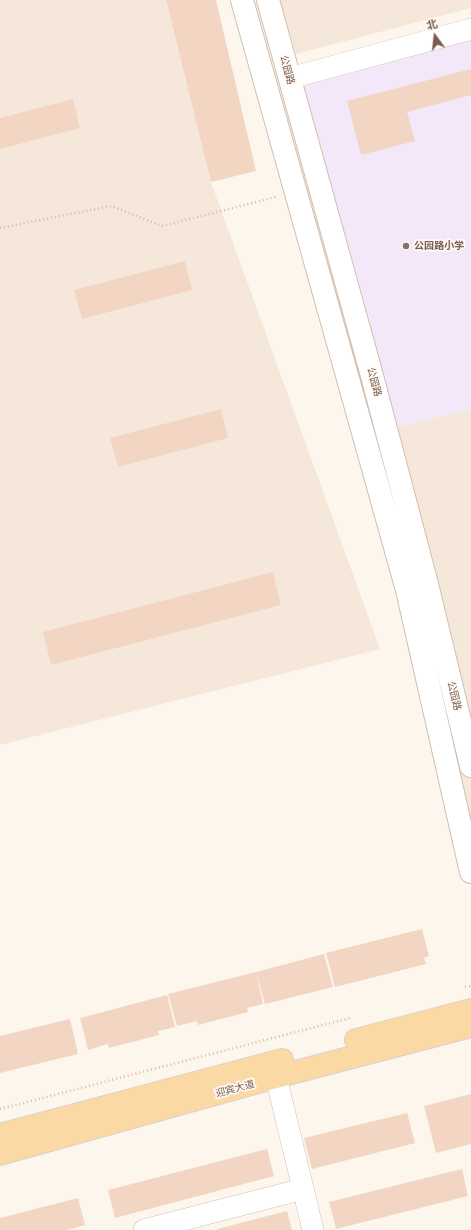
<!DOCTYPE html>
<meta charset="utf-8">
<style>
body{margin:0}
#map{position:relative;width:471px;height:1230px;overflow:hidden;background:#fdf6ec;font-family:Montserrat,"Noto Sans SC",sans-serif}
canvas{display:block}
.north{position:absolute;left:415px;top:16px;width:40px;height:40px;-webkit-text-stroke:3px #fffaf3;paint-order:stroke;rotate:345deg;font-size:11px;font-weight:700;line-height:16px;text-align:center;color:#7a5c4d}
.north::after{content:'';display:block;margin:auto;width:14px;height:18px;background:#7a5c4d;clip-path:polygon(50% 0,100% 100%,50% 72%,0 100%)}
</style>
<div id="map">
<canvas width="471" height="1230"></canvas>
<div class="north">北</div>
</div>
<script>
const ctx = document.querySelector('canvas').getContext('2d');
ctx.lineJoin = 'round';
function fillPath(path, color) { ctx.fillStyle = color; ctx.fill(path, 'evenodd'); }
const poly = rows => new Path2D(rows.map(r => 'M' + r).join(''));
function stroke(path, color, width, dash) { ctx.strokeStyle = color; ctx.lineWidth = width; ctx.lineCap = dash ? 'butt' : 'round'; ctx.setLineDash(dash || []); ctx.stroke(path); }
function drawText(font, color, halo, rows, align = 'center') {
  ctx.font = font + ' Montserrat,"Noto Sans SC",sans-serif'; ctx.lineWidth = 3.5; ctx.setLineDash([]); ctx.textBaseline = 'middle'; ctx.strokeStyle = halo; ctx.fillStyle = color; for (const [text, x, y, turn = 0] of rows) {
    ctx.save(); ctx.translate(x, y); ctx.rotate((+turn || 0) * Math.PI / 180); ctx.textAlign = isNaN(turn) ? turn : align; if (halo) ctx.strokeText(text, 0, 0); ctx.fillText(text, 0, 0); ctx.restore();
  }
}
fillPath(poly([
 [0,0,166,0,211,182,380,649,0,745],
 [280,0,471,0,471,8,296,54],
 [471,409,471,831,384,430]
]), '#f5e8da');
fillPath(poly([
 [471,37,471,409,384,430,303,84]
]), '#f3e8fa');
fillPath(poly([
 [166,0,216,0,256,171,211,182],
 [471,69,471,95,407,112,415,141,361,155,347,101],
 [73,99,80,128,0,149,0,118],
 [185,261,192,290,82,319,74,290],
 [221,409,228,438,118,467,110,438],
 [273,572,281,605,51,665,43,632],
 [422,929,429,956,424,958,426,964,335,987,326,953],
 [324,954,333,987,265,1004,256,972],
 [256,972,263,1004,247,1008,248,1012,198,1025,197,1021,177,1026,168,994],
 [167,995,175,1027,158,1031,159,1035,109,1048,108,1044,88,1050,80,1018],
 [70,1019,78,1054,0,1073,0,1036],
 [471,1094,471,1144,436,1153,424,1106],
 [407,1113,415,1143,312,1169,304,1138],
 [267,1149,274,1176,115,1218,108,1190],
 [462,1169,468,1196,336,1229,329,1202],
 [78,1198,85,1225,67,1230,0,1230,0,1218],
 [287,1211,292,1230,217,1230,217,1229]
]), '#f3d5c3');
const minor = poly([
 [290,78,471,29],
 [276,1077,313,1230],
 [144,1230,303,1189]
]);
const tertiary = poly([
 [242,0,407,590,471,872],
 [268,0,371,372,427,584,471,766]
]);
const primary = poly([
 [356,1040,471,1010],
 [0,1135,282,1060],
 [0,1154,276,1077,471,1026]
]);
stroke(minor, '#d1beb0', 22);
stroke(tertiary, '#d1beb0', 24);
stroke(primary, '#dad1cd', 24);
stroke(poly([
 [0,228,111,206,162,226,276,197],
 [465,987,471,986],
 [0,1109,350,1018]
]), '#d9b8a5', 2.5, [1, 3]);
stroke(minor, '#fff', 21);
stroke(tertiary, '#fff', 22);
stroke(primary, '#fbd9a5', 22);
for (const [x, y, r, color] of [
 [406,246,4,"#8d6e63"]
]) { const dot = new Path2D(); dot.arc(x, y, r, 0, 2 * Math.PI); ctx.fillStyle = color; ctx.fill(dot); stroke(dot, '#fffaf3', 1.5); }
drawText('10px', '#7a5c4d', '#fffaf3', [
 ["公园路",287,70,75],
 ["公园路",374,382,75],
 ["公园路",454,696,76],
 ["迎宾大道",235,1089,-15]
]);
drawText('bold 10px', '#785e54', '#fffaf3', [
 ["公园路小学",414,246]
], 'left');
</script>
